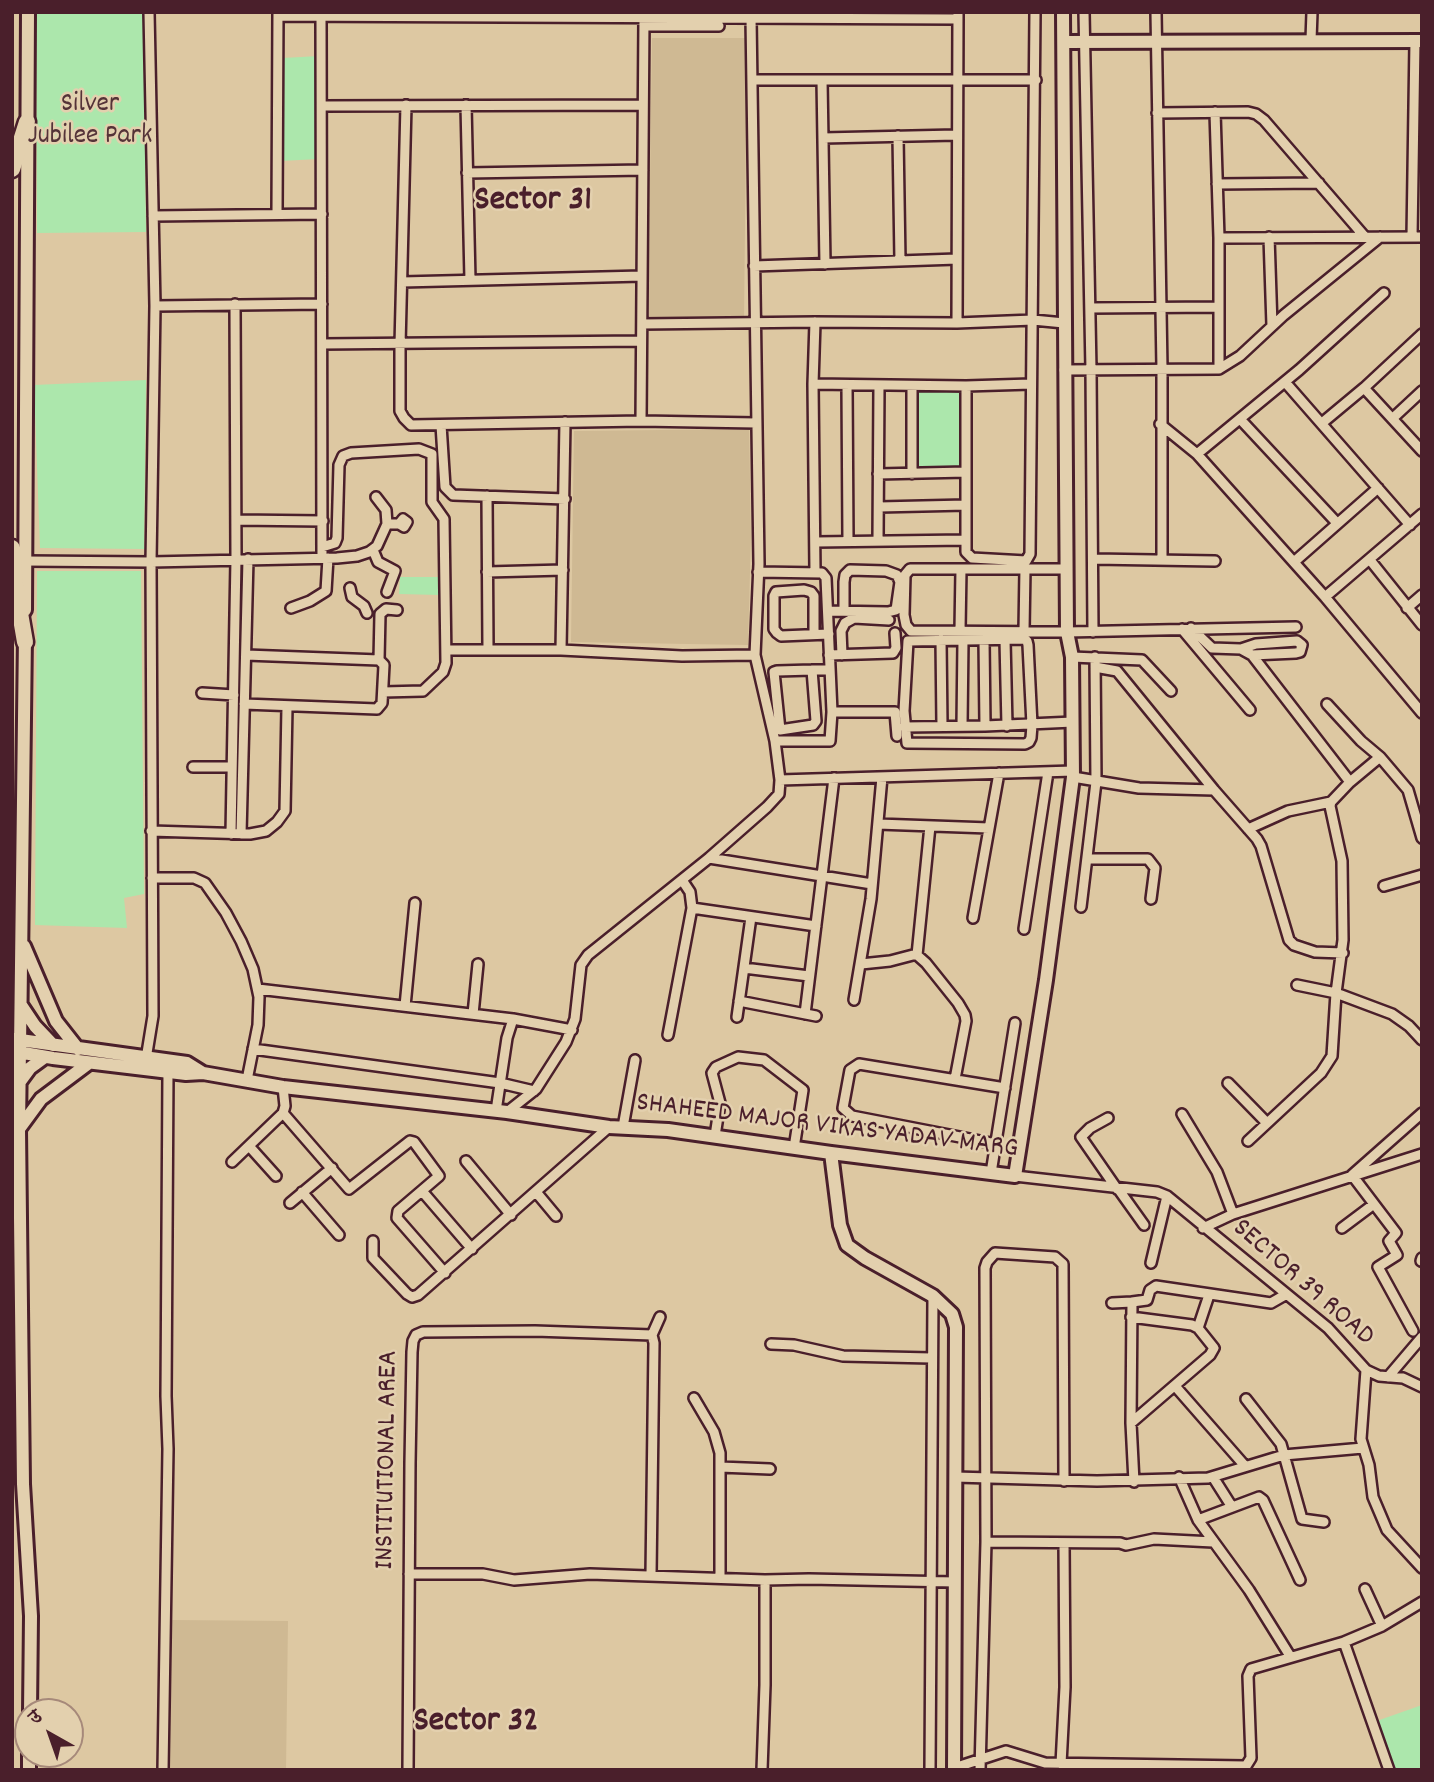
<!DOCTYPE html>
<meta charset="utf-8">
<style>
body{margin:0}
#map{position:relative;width:1434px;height:1782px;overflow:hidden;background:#ddc8a2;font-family:Dekko,"Playpen Sans Deva",sans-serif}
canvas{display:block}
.frame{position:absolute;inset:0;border:14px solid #4a1f2b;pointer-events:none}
.north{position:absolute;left:14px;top:1698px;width:70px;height:70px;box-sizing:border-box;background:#e3d0ae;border:2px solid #a6897a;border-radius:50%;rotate:320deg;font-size:19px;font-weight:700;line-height:28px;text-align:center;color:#4a1f2b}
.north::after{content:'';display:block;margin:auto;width:24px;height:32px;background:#4a1f2b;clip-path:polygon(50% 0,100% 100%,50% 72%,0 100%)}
</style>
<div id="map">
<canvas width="1434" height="1782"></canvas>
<div class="frame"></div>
<div class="north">उ</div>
</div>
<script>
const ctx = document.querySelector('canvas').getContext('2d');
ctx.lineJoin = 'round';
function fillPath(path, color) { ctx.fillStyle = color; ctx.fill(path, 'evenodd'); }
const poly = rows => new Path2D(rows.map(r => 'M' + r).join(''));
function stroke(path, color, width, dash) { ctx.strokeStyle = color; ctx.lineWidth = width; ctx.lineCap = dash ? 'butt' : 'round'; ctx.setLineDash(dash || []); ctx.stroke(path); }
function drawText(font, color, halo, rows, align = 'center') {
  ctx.font = font + ' Dekko,sans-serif'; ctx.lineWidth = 5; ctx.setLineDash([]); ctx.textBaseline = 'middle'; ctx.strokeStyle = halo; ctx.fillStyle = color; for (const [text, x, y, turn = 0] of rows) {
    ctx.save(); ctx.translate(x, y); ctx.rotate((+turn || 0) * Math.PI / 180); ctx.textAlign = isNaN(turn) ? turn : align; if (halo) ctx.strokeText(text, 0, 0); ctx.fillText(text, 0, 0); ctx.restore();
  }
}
fillPath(poly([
 [652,38,747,38,744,321,648,320],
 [749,429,751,536,748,645,571,642,574,431],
 [172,1620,288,1621,286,1770,170,1770]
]), '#cfb993');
fillPath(poly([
 [36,12,143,12,146,232,37,233],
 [319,56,318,159,281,161,283,58],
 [146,380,144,549,40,548,34,385],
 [962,391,962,469,917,470,919,392],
 [37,571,141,571,144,894,124,898,127,928,35,925],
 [400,577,440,577,439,595,399,594],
 [1422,1705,1422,1770,1389,1770,1371,1723]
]), '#ace7ac');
const street = poly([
 [1084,12,1091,370,1093,632],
 [1156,12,1162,369,1162,559],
 [278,16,958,19],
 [321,16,322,558],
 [644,26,719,26],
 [1311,40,1312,12],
 [753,80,1036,80],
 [822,80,825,264],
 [406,105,400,345,400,411,404,418,411,425,641,421,756,423],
 [466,105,470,280],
 [322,106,643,105],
 [1215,112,1219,238,1219,369],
 [1157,113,1248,112,1256,114,1264,120,1365,237],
 [898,136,900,261],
 [823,138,956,135],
 [467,173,643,170],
 [1217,184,1319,183],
 [277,213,278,12],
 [153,216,322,214],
 [1269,237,1272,326],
 [1412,237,1415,41],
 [1219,238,1422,237],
 [754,266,957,259],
 [402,282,642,276],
 [155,306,322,304],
 [1090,308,1218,307],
 [815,322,813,384,815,572],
 [957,323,958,12],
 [642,324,815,322,957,323,1033,320,1064,323],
 [322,344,641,341],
 [1064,370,1219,369,1240,356,1284,315,1380,237],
 [1285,382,1410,525],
 [813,384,966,386,1031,384],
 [847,385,848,541],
 [966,386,966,552,972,558,1026,561,1030,554,1035,12],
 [1364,388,1422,451],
 [1393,418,1422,391],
 [1240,419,1337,523],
 [641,421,644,18],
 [1322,423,1364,388,1422,334],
 [1160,424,1197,454,1325,597,1422,713],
 [441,425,445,487,453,495,565,499],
 [1197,454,1299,370,1384,293],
 [878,474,966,472],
 [912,474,912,386],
 [487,496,488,649],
 [879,507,966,505],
 [236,520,323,521],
 [387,524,399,524,404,527,407,522,403,519,399,524],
 [878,540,879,385],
 [816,542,965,540],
 [322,547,335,543,337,538,339,465,343,456,351,453,419,449,432,454,432,502,444,519,446,663,443,672,423,691,383,692],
 [373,550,378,562,395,571,387,592],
 [1094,559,1215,561],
 [1370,560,1422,625],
 [25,561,151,562,337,558,357,556,369,552,377,546,387,524,386,510,376,497],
 [1294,562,1378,488],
 [1067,569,910,569,905,575,904,615,906,625,911,631,1067,632,1296,627],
 [487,572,563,570],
 [758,572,822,573,826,578,832,712,830,741,775,741],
 [350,588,352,597,364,606,367,613],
 [1325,597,1422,514],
 [291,608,310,601,326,591,328,558],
 [1407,608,1422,595],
 [829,611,888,612,896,610,900,582,897,575,886,571,850,570,845,575,844,582,844,611],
 [1191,628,1212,648,1241,649,1252,655,1350,782,1331,802,1330,806,1342,861,1343,940,1336,993,1332,1056,1321,1073,1248,1141],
 [1182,629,1250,710],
 [960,630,961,569],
 [1024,631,1025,568],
 [814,634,814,596,811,592,804,590,776,592,774,596,774,629,777,633,781,636,829,634],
 [1024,639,1027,641,1028,645,1032,725,1031,738,1029,742,1025,744,907,743,904,711,908,641,1024,639],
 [941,640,942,726],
 [984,640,985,726],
 [1005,640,1007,726],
 [1241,649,1256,644,1297,641,1302,645,1300,652,1296,653,1252,655],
 [446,650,561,650,682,656,755,655],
 [561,650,565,422],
 [829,655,893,653,896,648,895,633],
 [842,655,841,631,845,623,854,618,889,620],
 [1072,657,1142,660,1171,691],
 [379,660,380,614,386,609,397,610],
 [1095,667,1117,671,1214,790,1257,839,1261,846,1289,940,1294,945,1315,952,1343,953],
 [812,670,816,721,813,725,780,730,774,672,777,671,812,670,830,670],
 [202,693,234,695],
 [244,704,377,709,382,703,384,665,379,660,246,655],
 [1327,704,1361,741,1380,757,1350,782],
 [832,712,895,712,897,736],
 [962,726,963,640],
 [904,727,985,726,1073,722],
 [1380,757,1408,790,1422,838],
 [193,767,232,767],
 [1073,777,1139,788,1214,790],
 [780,780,1073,771],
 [878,824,989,828],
 [1248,829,1288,811,1331,802],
 [151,831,250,834,266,831,277,822,285,811,287,707],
 [231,834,236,559,235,304],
 [241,834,248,559],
 [709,858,872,884],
 [1087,859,1148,859,1155,868,1151,899],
 [152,878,194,878,205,883,226,913,241,941,253,969,259,997,258,1025,247,1080],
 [1384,886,1422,875],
 [1081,907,1096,782,1095,657],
 [692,908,816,926],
 [973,918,999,773],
 [1024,929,1048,772],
 [917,955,930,826],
 [861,964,890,961,913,955,917,955,926,963,958,1003,965,1015,966,1021,955,1079],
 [744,968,809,976],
 [1297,985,1336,993,1392,1014,1409,1026,1422,1040],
 [258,989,513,1019,572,1030],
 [854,1000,871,899,882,777],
 [739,1001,816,1016],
 [405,1006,415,903],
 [473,1014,478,964],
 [805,1014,834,778],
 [737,1017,751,917],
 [668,1035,692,908,690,892,682,880],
 [253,1049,500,1083,534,1091],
 [146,1059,153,1016,151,562,155,306,149,12],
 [1228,1083,1267,1123],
 [496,1111,507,1038,513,1019],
 [507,1112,536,1089,566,1042,575,1019,581,965,588,955,709,858,767,807,779,794,780,780,775,741,755,655,759,564,751,18],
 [283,1113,349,1189,410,1141,414,1142,439,1176,398,1211,397,1218,445,1273],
 [1182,1114,1217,1172,1233,1214],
 [1108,1118,1090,1128,1081,1137,1117,1189],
 [623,1127,635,1060],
 [715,1136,720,1103,712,1073,716,1067,738,1057,764,1060,803,1090,794,1148],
 [996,1144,852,1116,843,1108,850,1070,859,1064,1005,1088],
 [249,1146,276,1176],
 [466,1161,511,1215],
 [232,1162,283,1113,285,1106,283,1087],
 [991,1173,1015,1023],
 [1015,1176,1157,1192,1167,1196,1328,1328,1366,1370,1379,1376,1403,1378,1422,1387],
 [1119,1190,1144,1225],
 [422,1191,472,1249],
 [302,1192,339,1235],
 [536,1192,556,1216],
 [290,1203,332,1168],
 [1203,1228,1233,1214,1422,1154],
 [1342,1228,1374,1204],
 [373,1241,373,1258,407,1294,412,1297,418,1295,609,1127],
 [1421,1261,1422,1258],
 [1151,1263,1167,1196],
 [1132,1302,1147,1300,1150,1290,1156,1286,1271,1303,1285,1295],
 [1112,1303,1132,1302,1131,1423,1134,1482],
 [1198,1328,1209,1295],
 [1413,1331,1378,1267,1397,1255,1389,1241,1396,1233,1352,1175,1422,1113],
 [652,1335,660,1317],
 [771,1344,794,1345,843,1356,931,1358],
 [1366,1370,1361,1439,1369,1465,1373,1497,1387,1530,1422,1568],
 [1388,1377,1422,1337],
 [1175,1386,1245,1466],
 [694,1398,714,1432,720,1453,720,1578],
 [1246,1399,1281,1444,1302,1519,1324,1522],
 [1131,1423,1210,1355,1214,1348,1198,1328,1192,1325,1131,1317],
 [720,1467,770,1469],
 [955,1477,1097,1481,1208,1478,1284,1455,1363,1448],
 [1179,1477,1198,1520,1249,1590,1290,1656],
 [1213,1477,1232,1507],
 [1198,1520,1259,1497,1263,1500,1300,1580],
 [986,1542,1120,1543,1126,1545,1154,1539,1213,1542],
 [409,1574,483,1574,514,1580,590,1574,765,1580,809,1579,955,1582],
 [1365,1589,1382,1626],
 [1344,1642,1389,1770],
 [1061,1764,1065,1687,1064,1543],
 [954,1768,1006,1751,1045,1763,1246,1766,1251,1758,1248,1676,1251,1669,1344,1642,1382,1626,1422,1602],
 [163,1770,168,1449,166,1396,168,1072],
 [408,1770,410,1463,412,1352,413,1341,416,1335,423,1332,535,1331,652,1335,654,1343,651,1575],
 [762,1770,765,1685,765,1580],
 [930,1770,933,1296],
 [980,1770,986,1542,985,1268,987,1262,995,1253,1055,1257,1063,1264,1064,1481]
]);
const secondary = poly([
 [1064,42,1422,41],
 [25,610,28,12],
 [25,636,19,1129,23,1484,31,1616,30,1712],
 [24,946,56,1021,78,1049],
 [21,1005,35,1026,53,1045],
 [13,1039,187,1063,203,1073],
 [12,1051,53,1058,186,1074,203,1073,283,1087,507,1112,609,1127,668,1130,831,1153,1015,1176,1046,980,1073,777,1072,657,1067,632,1063,12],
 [19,1083,30,1068,45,1057],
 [19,1129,41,1099,89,1063],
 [831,1153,840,1225,847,1245,865,1258,933,1296,952,1314,956,1327,954,1770],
 [29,1770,29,1754]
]);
const highway = poly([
 [12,169,27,122],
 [12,548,15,584,25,642]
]);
stroke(street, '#4a1f2b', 14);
stroke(secondary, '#4a1f2b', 18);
stroke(highway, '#4a1f2b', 21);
stroke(street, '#e3d0ae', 9);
stroke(secondary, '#e3d0ae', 12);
stroke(highway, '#e3d0ae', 16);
drawText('28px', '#543338', '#e3d0ae', [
 ["Silver",90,106],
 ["Jubilee Park",90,138]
]);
drawText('28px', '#4a1f2b', '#e3d0ae', [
 ["SHAHEED MAJOR VIKAS YADAV MARG",827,1128,7],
 ["SECTOR 39 ROAD",1302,1284,41],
 ["INSTITUTIONAL AREA",389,1460,-89]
]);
drawText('bold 35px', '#4a1f2b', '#e3d0ae', [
 ["Sector 31",533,203],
 ["Sector 32",476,1724]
]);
</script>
